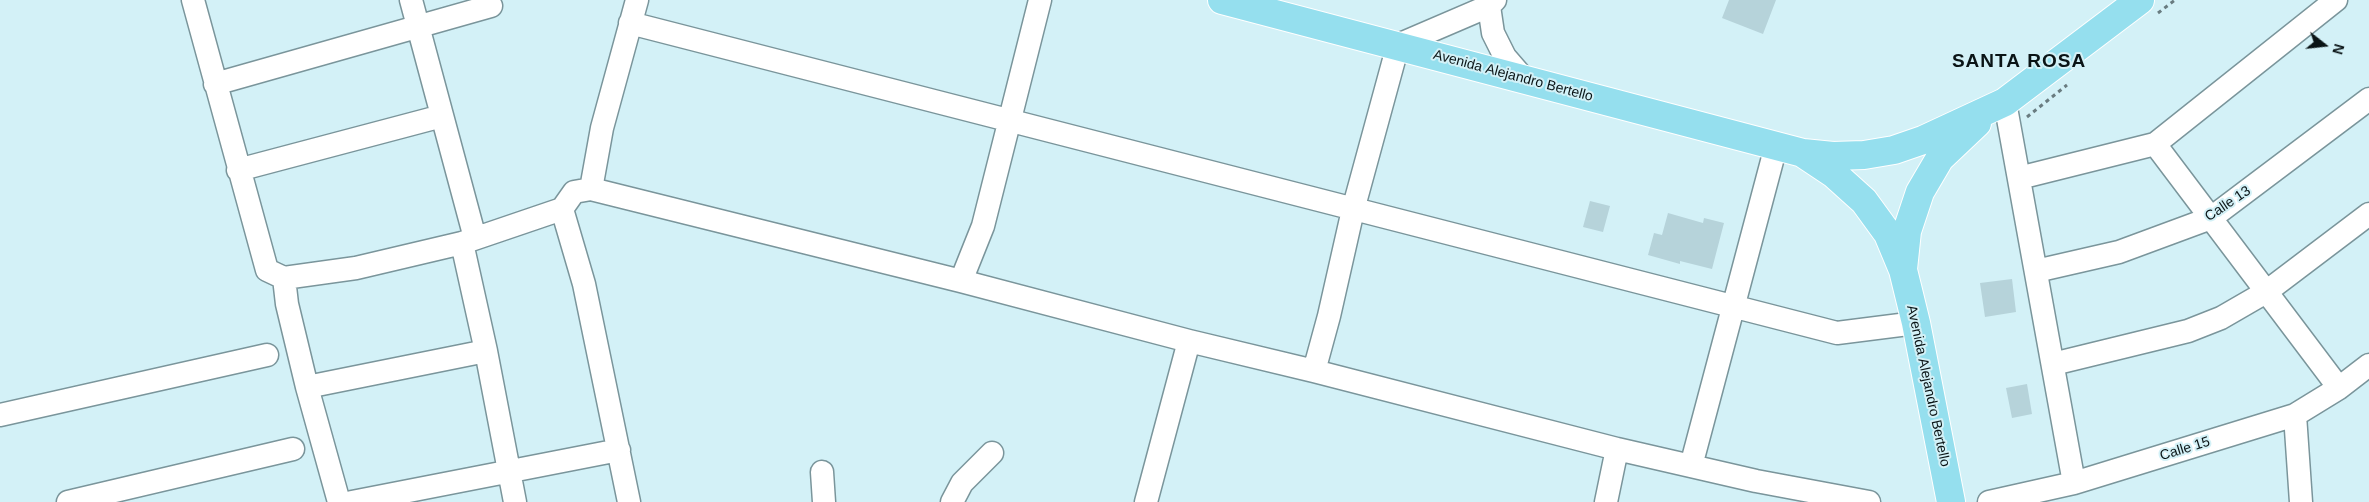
<!DOCTYPE html>
<style>
body{margin:0}
#map{position:relative;width:2369px;height:502px;overflow:hidden;background:#d3f1f7;font-family:Helvetica,sans-serif}
canvas{display:block}
.north{position:absolute;left:2299px;top:20px;width:50px;height:50px;-webkit-text-stroke:4px #d3f1f7;paint-order:stroke;rotate:106deg;font-size:14px;font-weight:700;line-height:20px;text-align:center;color:#0a1416}
.north::after{content:'';display:block;margin:auto;width:18px;height:22px;background:#0a1416;clip-path:polygon(50% 0,100% 100%,50% 72%,0 100%)}
</style>
<div id="map">
<canvas width="2369" height="502"></canvas>
<div class="north">N</div>
</div>
<script>
const ctx = document.querySelector('canvas').getContext('2d');
ctx.lineJoin = 'round';
function fillPath(path, color) { ctx.fillStyle = color; ctx.fill(path, 'evenodd'); }
const poly = rows => new Path2D(rows.map(r => 'M' + r).join(''));
function stroke(path, color, width, dash) { ctx.strokeStyle = color; ctx.lineWidth = width; ctx.lineCap = dash ? 'butt' : 'round'; ctx.setLineDash(dash || []); ctx.stroke(path); }
function drawText(font, color, halo, rows, align = 'center') {
  ctx.font = font + ' Helvetica,sans-serif'; ctx.lineWidth = 4; ctx.setLineDash([]); ctx.textBaseline = 'middle'; ctx.strokeStyle = halo; ctx.fillStyle = color; for (const [text, x, y, turn = 0] of rows) {
    ctx.save(); ctx.translate(x, y); ctx.rotate((+turn || 0) * Math.PI / 180); ctx.textAlign = isNaN(turn) ? turn : align; if (halo) ctx.strokeText(text, 0, 0); ctx.fillText(text, 0, 0); ctx.restore();
  }
}
fillPath(poly([
 [1729,0,1776,0,1763,34,1722,18],
 [1590,201,1610,206,1603,232,1583,227],
 [1668,213,1703,223,1704,218,1724,223,1712,269,1680,261,1680,264,1648,255,1654,233,1662,235],
 [2012,279,2016,312,1985,317,1980,283],
 [2027,384,2032,414,2012,418,2006,388]
]), '#b6d3da');
const minor = poly([
 [193,0,267,270,284,278,356,268,462,243,562,209,574,192,591,189,961,281,1189,341,1314,371,1617,449,1756,481,1869,502],
 [411,0,475,238],
 [1489,6,1493,33,1505,57,1524,79],
 [630,23,1837,333,1916,323],
 [215,84,491,6],
 [2005,102,2074,483],
 [2155,144,2339,388],
 [238,170,442,116],
 [2019,178,2155,144,2336,0],
 [591,189,602,128,637,0],
 [562,209,584,284,629,502],
 [462,243,486,351,515,502],
 [2036,271,2119,252,2211,218,2369,99],
 [284,278,287,304,307,387,339,502],
 [961,281,983,226,1040,0],
 [2053,364,2188,331,2221,318,2266,292,2369,214],
 [1314,371,1329,316,1353,210,1398,45,1489,6,1495,0],
 [307,387,486,351],
 [0,415,267,355],
 [2295,415,2301,502],
 [1691,466,1776,146],
 [822,472,824,502],
 [68,502,293,449],
 [352,502,619,450],
 [952,502,962,483,992,453],
 [1146,502,1189,341],
 [1606,502,1617,449],
 [1989,502,2074,483,2295,415,2339,388,2369,365]
]);
const major = poly([
 [1222,0,1803,153,1833,156,1864,155,1894,150,1923,140,2005,102,2140,0],
 [1804,154,1834,174,1864,201,1888,234,1903,270,1916,323,1951,502],
 [1903,269,1907,231,1920,192,1940,158,1977,123]
]);
stroke(minor, '#7a959b', 25);
stroke(major, '#fff', 30);
stroke(poly([
 [2158,13,2175,0],
 [2027,117,2067,85]
]), '#697c80', 3, [4, 4]);
stroke(minor, '#fff', 22);
stroke(major, '#95dfee', 28);
drawText('14px', '#0a1416', '#d3f1f7', [
 ["Avenida Alejandro Bertello",1513,76,15],
 ["Calle 13",2228,204,-34],
 ["Avenida Alejandro Bertello",1928,386,78],
 ["Calle 15",2185,449,-17]
]);
ctx.letterSpacing = '1px';
drawText('bold 19px', '#0a1416', '#d3f1f7', [
 ["SANTA ROSA",2019,62]
]);
ctx.letterSpacing = '0px';
</script>
